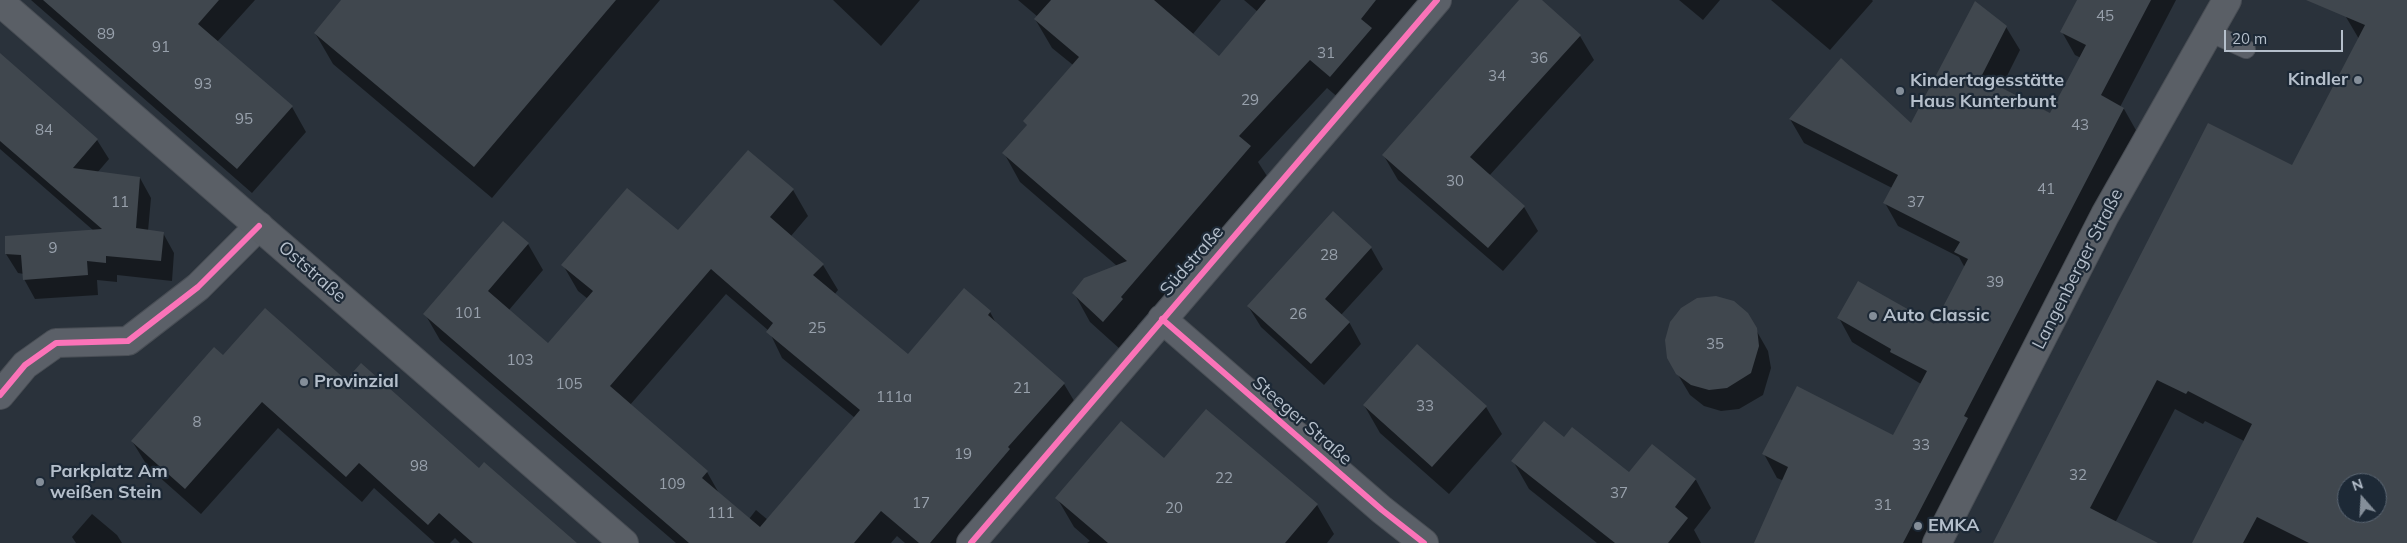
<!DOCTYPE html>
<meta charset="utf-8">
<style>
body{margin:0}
#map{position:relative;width:2407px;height:543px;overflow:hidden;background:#2a323b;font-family:Mulish,sans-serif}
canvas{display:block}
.north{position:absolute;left:2337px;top:473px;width:50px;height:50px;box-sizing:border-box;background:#1d2936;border:1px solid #5a6572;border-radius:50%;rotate:341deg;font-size:14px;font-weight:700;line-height:20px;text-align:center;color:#b5bfcb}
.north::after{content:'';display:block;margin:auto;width:18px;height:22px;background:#848e99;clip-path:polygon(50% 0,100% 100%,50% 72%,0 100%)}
.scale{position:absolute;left:2224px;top:30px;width:119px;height:22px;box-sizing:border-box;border:2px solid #b5bfcb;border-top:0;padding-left:6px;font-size:15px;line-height:18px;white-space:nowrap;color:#b5bfcb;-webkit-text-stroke:4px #1d2936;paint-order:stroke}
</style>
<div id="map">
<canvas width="2407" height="543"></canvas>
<div class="north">N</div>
<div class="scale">20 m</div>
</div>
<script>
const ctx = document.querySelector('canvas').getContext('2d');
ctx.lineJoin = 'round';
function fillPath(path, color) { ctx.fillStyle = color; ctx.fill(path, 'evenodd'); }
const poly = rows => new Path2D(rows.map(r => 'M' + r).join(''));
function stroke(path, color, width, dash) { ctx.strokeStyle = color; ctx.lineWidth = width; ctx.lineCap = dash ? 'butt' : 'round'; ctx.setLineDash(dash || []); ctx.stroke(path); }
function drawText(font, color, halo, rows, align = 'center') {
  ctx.font = font + ' Mulish,sans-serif'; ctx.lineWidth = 4.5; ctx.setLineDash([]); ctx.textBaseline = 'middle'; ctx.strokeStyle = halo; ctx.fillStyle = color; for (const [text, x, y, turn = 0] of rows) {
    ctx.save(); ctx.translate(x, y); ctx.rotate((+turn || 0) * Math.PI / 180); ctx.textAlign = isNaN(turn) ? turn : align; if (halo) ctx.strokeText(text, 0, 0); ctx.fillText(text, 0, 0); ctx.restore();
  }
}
fillPath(poly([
 [31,0,255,0,217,42,292,107,306,132,252,193],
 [343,0,660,0,492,198,333,64,315,33],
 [833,0,920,0,881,46],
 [1018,0,1221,0,1193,34,1219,58,1258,12,1244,0,1417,0,1380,44,1388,58,1347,105,1327,88,1258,162,1267,176,1137,326,1139,329,1121,350,1090,322,1074,293,1117,266,1020,182,1004,153,1028,126,1025,121,1073,65,1052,48,1035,19,1038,17],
 [1523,0,1540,0,1580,36,1594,60,1489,176,1524,207,1538,231,1503,271,1398,180,1384,156,1457,74,1456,72],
 [1679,0,1720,0,1703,20],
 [1771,0,1872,0,1873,1,1830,50],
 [2078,0,2176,0,2120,107,2124,109,2137,132,1928,543,1755,543,1784,481,1777,478,1764,454,1893,437,1921,384,1852,342,1839,318,1935,326,1965,268,1959,257,1898,226,1885,203,1892,188,1804,143,1790,119,1912,125,2006,27,2020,50,2001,88,2051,114,2081,58,2075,55,2062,32],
 [2355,0,2407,0,2407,543,2194,543,2244,441,2205,421,2203,424,2175,409,2115,523,2155,543,1995,543,2292,167,2359,39,2346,17],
 [2347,483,2377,483,2377,513,2347,513],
 [0,55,97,140,109,159,97,173,140,178,151,198,148,231,163,233,174,253,172,281,117,275,117,282,97,280,98,295,35,299,24,279,24,274,18,273,6,254,94,231,0,149],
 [748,151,793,190,808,216,791,236,823,265,838,290,834,295,908,356,990,312,997,325,1064,384,1079,409,967,543,905,543,897,536,891,543,676,543,440,340,425,314,504,222,528,244,543,270,509,310,548,345,588,299,578,291,563,265,678,232],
 [726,294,769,331,782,358,855,418,768,520,756,510,749,519,720,495,707,472,630,405],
 [1371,248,1383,269,1341,315,1349,322,1361,344,1324,385,1261,327,1248,306],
 [1747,314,1768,351,1771,368,1763,395,1739,409,1721,411,1704,406,1690,395,1668,358],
 [223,356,346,382,479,470,575,543,460,543,455,538,450,543,435,543,374,488,362,502,278,428,201,514,148,467,132,441],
 [1364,405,1486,407,1502,434,1449,494,1380,433],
 [1564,438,1630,474,1652,446,1696,480,1711,508,1694,530,1701,543,1597,543,1529,489,1513,461],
 [1165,460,1317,505,1334,534,1327,543,1087,543,1090,541,1074,527,1057,498],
 [92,514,117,535,122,543,76,543,72,537]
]), '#0007');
fillPath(poly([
 [43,0,219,0,198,24,293,106,237,169],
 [341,0,616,0,474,167,314,33],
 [1051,0,1154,0,1219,56,1266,0,1376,0,1361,19,1372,28,1330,77,1310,60,1239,136,1251,146,1121,297,1123,299,1103,322,1072,293,1084,278,1127,261,1002,153,1027,125,1023,121,1079,57,1034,19],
 [1519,0,1542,0,1581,35,1470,157,1525,206,1488,248,1382,155],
 [2077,0,2151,0,2101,95,2124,108,1964,416,1968,418,1903,543,1754,543,1788,467,1762,454,1797,386,1893,435,1927,371,1890,352,1891,349,1837,318,1858,281,1934,324,1968,259,1954,252,1960,242,1883,203,1898,175,1789,119,1841,58,1911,123,1975,1,2007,26,1981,77,2050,113,2086,45,2060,32],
 [2306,0,2407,0,2407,543,2309,543,2257,517,2243,543,2192,543,2252,424,2188,391,2186,394,2157,380,2090,508,2158,543,1993,543,2208,123,2292,165,2365,25],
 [2347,483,2377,483,2377,513,2347,513],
 [0,53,98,139,73,168,140,177,136,228,164,232,161,261,106,256,106,263,87,261,88,275,23,280,21,255,5,254,5,236,102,229,0,141],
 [748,150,794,189,770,217,824,264,813,275,908,354,964,288,991,311,988,315,1065,383,1008,447,1010,449,930,543,919,543,881,511,854,543,689,543,423,314,503,221,529,243,488,291,548,343,593,291,561,265,627,188,678,230],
 [711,269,773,323,766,332,860,410,760,527,702,478,708,471,610,386],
 [1333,211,1372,247,1325,299,1350,322,1311,364,1247,306],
 [1716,296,1734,301,1748,313,1757,328,1759,346,1751,373,1727,388,1709,390,1691,385,1676,374,1667,358,1665,340,1670,322,1681,308,1697,298],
 [265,308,346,380,361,363,479,468,484,462,577,543,473,543,439,513,428,525,359,463,346,477,262,402,185,489,131,441,214,347,223,355],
 [1417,344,1487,406,1432,467,1363,405],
 [1206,409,1318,504,1285,543,1108,543,1055,498,1121,421,1164,458],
 [1544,421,1564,437,1572,427,1629,472,1652,444,1696,479,1675,507,1688,518,1668,543,1615,543,1511,461]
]), '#40474e');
const lane = poly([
 [2209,32,2246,49]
]);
const street = poly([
 [1162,319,1382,510,1424,543],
 [0,395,25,365,56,343,128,341,198,287,259,226],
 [971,543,1437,0]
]);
const secondary = poly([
 [0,2,624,543],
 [1937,543,2105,215,2227,0]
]);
stroke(lane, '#494e55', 20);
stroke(street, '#494e55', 30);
stroke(secondary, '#494e55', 30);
stroke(lane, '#5b6068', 18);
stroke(street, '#5b6068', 28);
stroke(secondary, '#5a5f66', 28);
stroke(poly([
 [1162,319,1382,510,1424,543],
 [0,395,25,365,56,343,128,341,198,287,259,226],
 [971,543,1437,0]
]), '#fb73b8', 6);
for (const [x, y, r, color] of [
 [2358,80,5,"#848e99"],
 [1900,91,5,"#848e99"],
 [1873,316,5,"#848e99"],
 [304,382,5,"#848e99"],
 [40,482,5,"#848e99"],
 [1918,526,5,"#848e99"]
]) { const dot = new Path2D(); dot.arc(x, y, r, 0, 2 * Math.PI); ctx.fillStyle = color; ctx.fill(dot); stroke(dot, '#1d2936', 2); }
drawText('15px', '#98a1ac', null, [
 ["45",2105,16],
 ["89",106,34],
 ["91",161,47],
 ["31",1326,53],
 ["36",1539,58],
 ["34",1497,76],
 ["93",203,84],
 ["29",1250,100],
 ["95",244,119],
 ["43",2080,125],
 ["84",44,130],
 ["30",1455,181],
 ["41",2046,189],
 ["11",120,202],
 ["37",1916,202],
 ["9",53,248],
 ["28",1329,255],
 ["39",1995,282],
 ["101",468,313],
 ["26",1298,314],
 ["25",817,328],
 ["35",1715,344],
 ["103",520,360],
 ["105",569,384],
 ["21",1022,388],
 ["111a",894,397],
 ["33",1425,406],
 ["8",197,422],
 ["33",1921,445],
 ["19",963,454],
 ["98",419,466],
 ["32",2078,475],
 ["22",1224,478],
 ["109",672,484],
 ["37",1619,493],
 ["17",921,503],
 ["31",1883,505],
 ["20",1174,508],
 ["111",721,513]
]);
drawText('bold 18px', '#b5bfcb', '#1d2936', [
 ["Kindler",2348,80,"right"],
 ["Kindertagesstätte",1910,81],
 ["Haus Kunterbunt",1910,102],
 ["Auto Classic",1883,316],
 ["Provinzial",314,382],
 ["Parkplatz Am",50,472],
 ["weißen Stein",50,493],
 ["EMKA",1928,526]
], 'left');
drawText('18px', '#b5bfcb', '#1d2936', [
 ["Südstraße",1192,261,-49],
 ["Langenberger Straße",2078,269,-63],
 ["Oststraße",312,272,41],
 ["Steeger Straße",1302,421,41]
]);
</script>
